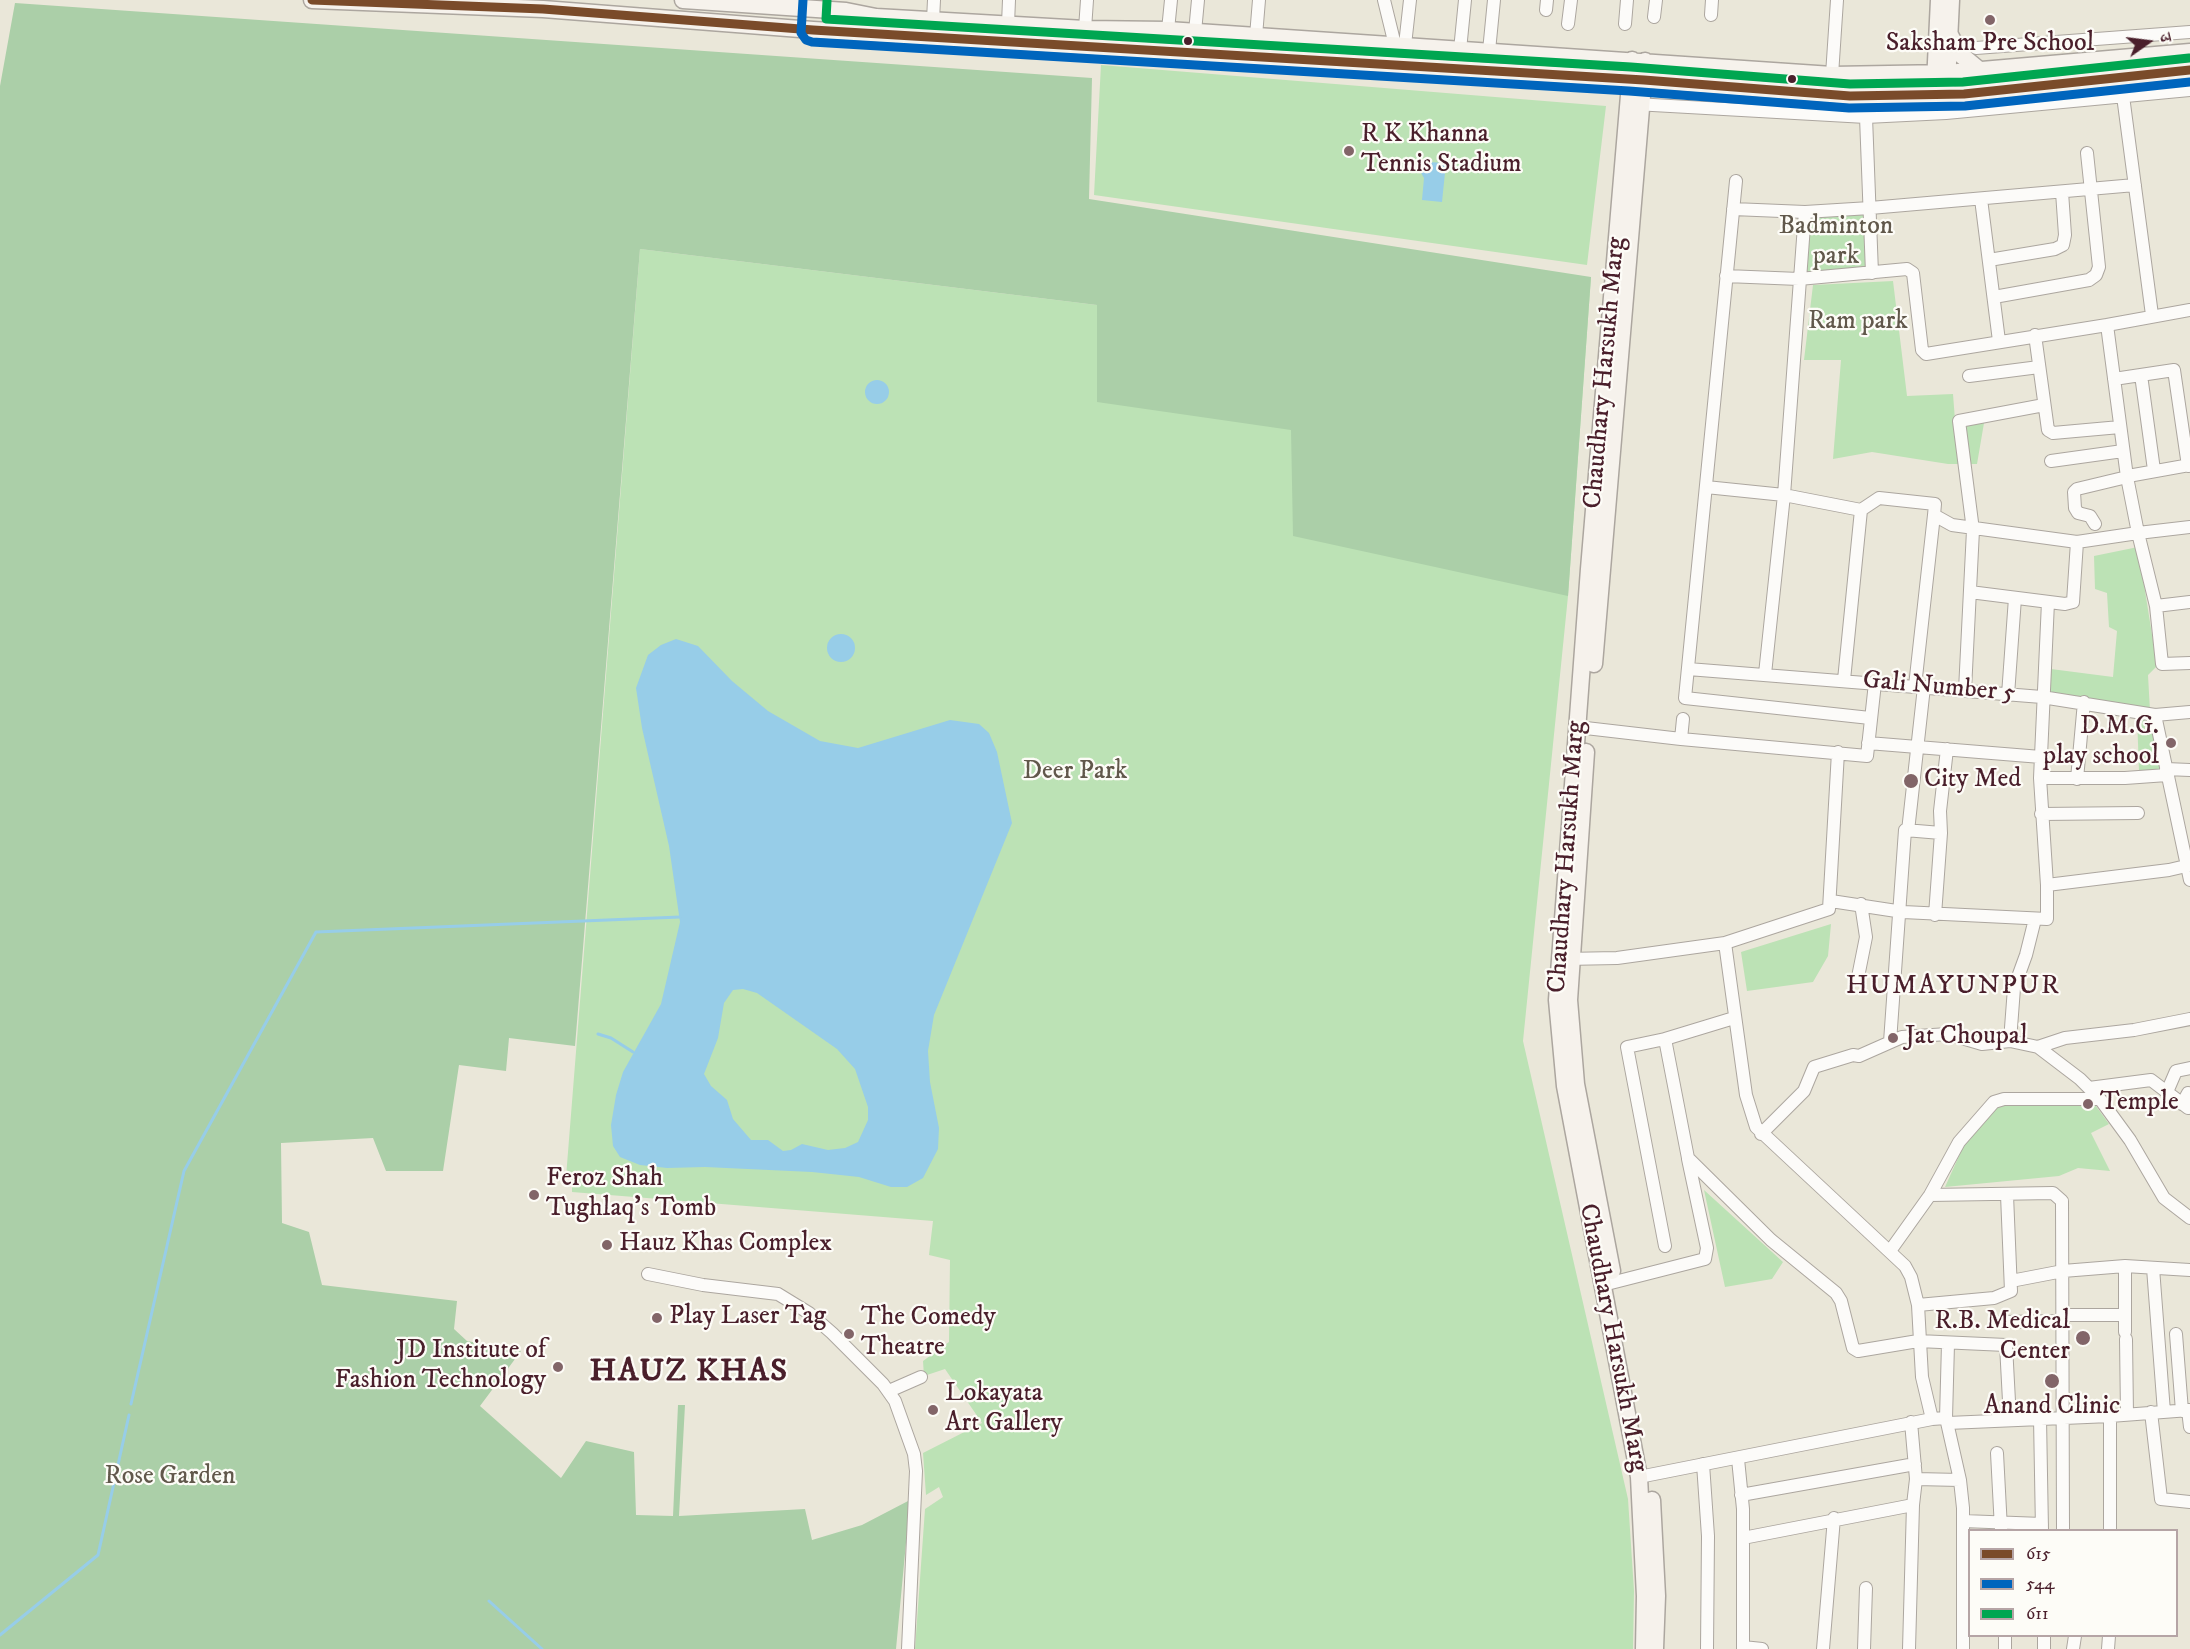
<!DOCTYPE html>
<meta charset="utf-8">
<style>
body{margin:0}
#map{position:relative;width:2190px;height:1649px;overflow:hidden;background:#eae7d9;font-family:"IM FELL DW Pica","Noto Serif Devanagari",serif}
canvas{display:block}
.legend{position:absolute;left:1968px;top:1529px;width:210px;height:108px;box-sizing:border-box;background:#fdfcf7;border:2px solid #b5a4a5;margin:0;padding:8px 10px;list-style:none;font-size:18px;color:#4a1f2b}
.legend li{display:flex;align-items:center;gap:12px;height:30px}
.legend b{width:30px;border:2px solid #b5a4a5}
.north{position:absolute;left:2118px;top:12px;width:60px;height:60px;-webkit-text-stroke:4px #fdfcf7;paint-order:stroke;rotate:76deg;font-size:16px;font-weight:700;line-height:24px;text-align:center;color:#4a1f2b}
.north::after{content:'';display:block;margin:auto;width:21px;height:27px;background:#4a1f2b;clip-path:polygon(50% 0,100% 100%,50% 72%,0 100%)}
</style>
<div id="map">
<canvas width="2190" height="1649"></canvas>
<ul class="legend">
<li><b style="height:8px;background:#7a4b2a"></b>615</li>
<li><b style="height:8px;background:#0065bd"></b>544</li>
<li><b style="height:8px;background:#00a651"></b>611</li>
</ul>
<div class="north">उ</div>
</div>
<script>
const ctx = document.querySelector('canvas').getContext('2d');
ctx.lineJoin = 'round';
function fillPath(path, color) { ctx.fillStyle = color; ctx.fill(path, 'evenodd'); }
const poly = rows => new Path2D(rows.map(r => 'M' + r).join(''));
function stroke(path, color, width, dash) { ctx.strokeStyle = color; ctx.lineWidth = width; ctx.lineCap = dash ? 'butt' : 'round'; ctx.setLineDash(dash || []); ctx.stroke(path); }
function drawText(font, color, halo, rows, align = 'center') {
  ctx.font = font + ' "IM FELL DW Pica",serif'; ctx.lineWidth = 4.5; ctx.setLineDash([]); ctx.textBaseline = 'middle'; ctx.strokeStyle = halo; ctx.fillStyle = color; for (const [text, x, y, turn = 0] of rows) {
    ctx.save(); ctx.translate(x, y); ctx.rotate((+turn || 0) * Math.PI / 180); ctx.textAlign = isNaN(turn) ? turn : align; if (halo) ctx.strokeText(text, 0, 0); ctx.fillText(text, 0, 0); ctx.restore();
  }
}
fillPath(poly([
 [1101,65,1606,106,1587,265,1094,195],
 [1866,214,1869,271,1804,272,1808,216],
 [640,249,1097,305,1591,277,1568,596,1523,1041,1628,1499,1634,1591,1633,1649,915,1649,925,1509,943,1497,939,1487,926,1495,923,1453,982,1423,945,1369,924,1376,923,1361,949,1342,950,1260,929,1255,933,1221,572,1192,572,1178,566,1177],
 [1893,281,1907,396,1953,394,1955,420,1984,423,1977,464,1948,464,1872,452,1833,459,1841,360,1804,360,1813,285],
 [2138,547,2157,666,2148,675,2150,711,2048,695,2051,669,2113,677,2117,631,2109,627,2107,593,2095,589,2094,556],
 [2137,716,2152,717,2162,769,2139,771],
 [1831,924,1828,956,1813,982,1747,991,1741,952],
 [2009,1102,2093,1102,2109,1124,2091,1133,2110,1171,2078,1168,2059,1176,1945,1187,1963,1147,1994,1109],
 [1704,1190,1783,1262,1772,1279,1725,1287]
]), '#bce2b5');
fillPath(poly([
 [15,3,1092,78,1089,199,1591,277,1568,596,1293,536,1291,430,1097,402,1097,305,640,249,575,1046,509,1038,506,1071,459,1065,443,1171,386,1171,373,1138,281,1143,282,1223,309,1232,322,1285,457,1301,454,1329,467,1341,521,1351,480,1406,561,1478,586,1441,634,1452,636,1515,673,1516,678,1405,685,1405,679,1516,805,1509,812,1540,862,1525,910,1500,896,1649,0,1649,0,86]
]), '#abcfa8');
fillPath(poly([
 [1427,162,1446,163,1442,202,1422,200,1424,178,1420,171],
 '865 392a12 12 0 1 1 24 0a12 12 0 1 1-24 0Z',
 '827 648a14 14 0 1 1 28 0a14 14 0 1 1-28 0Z',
 [676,639,698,646,732,681,768,711,820,741,858,748,950,720,979,724,989,733,997,752,1012,823,934,1015,928,1051,930,1082,939,1128,938,1149,923,1178,907,1187,891,1187,859,1177,812,1172,705,1167,667,1168,640,1165,620,1157,613,1146,611,1125,616,1095,623,1072,661,1004,680,922,669,846,642,728,636,688,648,655,661,645],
 [743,989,757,993,837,1049,855,1069,868,1107,868,1120,858,1142,845,1148,828,1150,802,1144,791,1150,783,1151,768,1140,751,1140,733,1119,727,1100,711,1086,704,1074,718,1038,724,1003,733,990]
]), '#97cde8');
stroke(poly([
 [598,1034,611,1038,633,1052],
 [131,1404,184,1171,316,932,680,917],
 [489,1601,542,1649],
 [0,1635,98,1555,129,1415]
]), '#97cde8', 3);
const street = poly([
 [1384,0,1395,45],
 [1546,10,1547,0],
 [1711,15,1712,0],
 [1654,17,1656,0],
 [933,20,934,0],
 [1008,24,1009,0],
 [1568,24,1571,0],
 [1625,24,1627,0],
 [1085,29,1087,0],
 [1168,30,1171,0],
 [1195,32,1198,0],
 [1256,36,1259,0],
 [1405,45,1410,0],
 [1976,48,2190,32],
 [1460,50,1465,0],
 [1489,51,1494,0],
 [1832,75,1837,0],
 [2123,96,2152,315],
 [1635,104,1866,117,1946,113,2190,90],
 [1866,117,1872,273],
 [1736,181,1685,698,1870,718],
 [1981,199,1999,341],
 [1733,209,1805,212,1870,208,2135,185],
 [1989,260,2055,249,2063,245,2065,235,2062,192],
 [1726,276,1799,279,1907,269,1913,273,1922,350,1926,354,2107,325],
 [1994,297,2089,280,2096,275,2099,267,2087,153],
 [2035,335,2048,430,2053,433,2120,427],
 [2141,375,2154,470],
 [1969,376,2039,367],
 [2114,379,2174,370,2188,466],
 [2051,461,2123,451],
 [2128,476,2190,465],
 [1706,487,1784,495,1861,510,1879,498,1935,504,1934,515,1952,525,2077,542,2138,533,2127,477,2107,325,2190,310],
 [2095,524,2090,516,2078,513,2075,508,2074,492,2077,489,2127,477],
 [2190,527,2138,533,2156,606,2190,602],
 [1970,592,2065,604,2073,602,2077,542],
 [2048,602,2040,778,2125,778,2167,775],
 [2156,606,2162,664,2190,663],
 [1688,669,2042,697,2155,715,2190,712],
 [1765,674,1784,495,1805,212],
 [1844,680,1861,510],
 [1915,686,1934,515],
 [1965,690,1973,530,1959,421,2044,405],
 [2008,695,2015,598],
 [2155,715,2190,880],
 [1577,727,1681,739,1867,756,1875,683],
 [1681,739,1683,719],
 [1868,743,2041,757],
 [2166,769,2190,770],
 [2077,779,2084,702],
 [2041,814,2138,813],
 [1908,831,1924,687],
 [2047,885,2169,870,2190,865],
 [1831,901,1903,912,2047,919,2047,885,2040,778],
 [1935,915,1941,833,1940,811,1947,749],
 [1725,943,1829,909,1838,752],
 [1565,959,1617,958,1725,943,1746,1095,1756,1127,1905,1266,1911,1277,1918,1305,1922,1377,1932,1419,1639,1477],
 [1858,977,1866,937,1861,904],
 [1665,1039,1734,1018],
 [2010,1041,2014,988,2026,955,2035,919],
 [1890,1042,1905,830,1941,833],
 [2038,1047,2080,1079,2100,1099,2130,1140,2164,1198,2190,1218],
 [2089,1088,2151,1080,2188,1108],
 [2167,1092,2176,1071,2190,1068],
 [2182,1104,2188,1093,2190,1094],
 [1761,1134,1804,1091,1814,1067,1853,1055,1859,1056,1902,1037,1948,1034,1982,1044,2010,1041,2038,1047,2065,1038,2134,1030,2190,1019],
 [1930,1195,2053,1193,2062,1201,2063,1530],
 [1665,1246,1627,1047,1665,1039,1688,1158,1771,1240,1836,1293,1841,1301,1853,1348,1858,1351,1918,1341,2006,1345,2010,1420],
 [1890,1251,1930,1195,1959,1142,1994,1102,2004,1099,2100,1099],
 [2153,1268,2164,1412],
 [648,1274,703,1285,778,1294,809,1313,832,1333,883,1384,895,1401,914,1454,916,1471,908,1649],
 [2011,1281,2063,1271,2125,1266,2190,1270],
 [1603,1285,1705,1259,1707,1248,1688,1159],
 [1918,1305,1994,1298,2011,1291,2007,1195],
 [2063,1315,2124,1315],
 [2001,1322,2062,1321],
 [2125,1332,2125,1266],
 [2176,1334,2182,1411],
 [2126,1339,2127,1414],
 [889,1391,921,1377],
 [2188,1410,2190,1427],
 [2151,1412,2161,1499,2190,1502],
 [2110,1416,2190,1410],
 [1946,1418,1948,1344],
 [2040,1418,2042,1530],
 [1932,1419,1946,1418,1960,1480,1963,1508,1963,1649],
 [1948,1423,2110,1416,2110,1530],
 [1997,1453,2001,1529],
 [1738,1459,1743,1509,1743,1649],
 [1703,1464,1708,1536,1707,1649],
 [1916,1479,1960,1480],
 [1741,1495,1915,1464],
 [1963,1521,2042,1524],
 [1743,1538,1913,1505],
 [2005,1636,2005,1649],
 [2044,1636,2044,1649],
 [1743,1647,1762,1649],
 [1823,1649,1834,1518],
 [1864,1649,1866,1588],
 [1909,1649,1913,1505,1916,1479,1911,1422],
 [2073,1649,2075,1636],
 [2108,1649,2109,1636]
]);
const secondary = poly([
 [312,0,543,9,813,30,1644,80,1850,96,1964,94,2190,70],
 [683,0,846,11,876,17,1085,29,1168,30,1832,75,1947,73,2190,52],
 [1949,33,1960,54,1978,69],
 [1632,60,1589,569,1557,1000,1565,1086,1639,1477,1645,1596,1644,1649],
 [1935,83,1939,0],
 [1947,83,1951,0],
 [1594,664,1645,61],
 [1586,752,1569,1000,1576,1084,1612,1271],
 [1652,1500,1657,1596,1655,1649]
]);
stroke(street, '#aca69f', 14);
stroke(secondary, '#aca69f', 19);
stroke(street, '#fcfbf9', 12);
stroke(secondary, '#f6f2ec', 16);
stroke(poly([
 [312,0,543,9,813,30,1644,80,1850,96,1964,94,2190,70]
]), '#7a4b2a', 9);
stroke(poly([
 [803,0,801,33,806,40,812,42,1629,91,1849,108,1965,106,2190,82]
]), '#0065bd', 9);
stroke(poly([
 [827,1,826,19,1631,67,1850,84,1963,82,2189,58]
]), '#00a651', 9);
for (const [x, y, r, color] of [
 [1990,20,6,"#826568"],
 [1188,41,5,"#4a1f2b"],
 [1792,79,5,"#4a1f2b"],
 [1349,151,6,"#826568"],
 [2171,743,6,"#826568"],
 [1911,781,8,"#826568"],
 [1893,1038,6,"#826568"],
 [2088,1104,6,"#826568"],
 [534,1195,6,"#826568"],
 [607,1245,6,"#826568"],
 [657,1318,6,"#826568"],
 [849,1334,6,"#826568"],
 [2083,1338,8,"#826568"],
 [558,1367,6,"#826568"],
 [2052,1381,8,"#826568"],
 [933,1410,6,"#826568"]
]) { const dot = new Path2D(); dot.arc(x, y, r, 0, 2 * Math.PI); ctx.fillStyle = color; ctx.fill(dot); stroke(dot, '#fdfcf7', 2); }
drawText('26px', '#4a1f2b', '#fdfcf7', [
 ["Saksham Pre School",1990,45,"center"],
 ["R K Khanna",1361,136],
 ["Tennis Stadium",1361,166],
 ["D.M.G.",2159,728,"right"],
 ["play school",2159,758,"right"],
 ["City Med",1924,781],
 ["Jat Choupal",1905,1038],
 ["Temple",2100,1104],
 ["Feroz Shah",546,1180],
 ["Tughlaq's Tomb",546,1210],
 ["Hauz Khas Complex",619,1245],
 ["Play Laser Tag",669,1318],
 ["The Comedy",861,1319],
 ["Theatre",861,1349],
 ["R.B. Medical",2070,1323,"right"],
 ["Center",2070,1353,"right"],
 ["JD Institute of",546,1352,"right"],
 ["Fashion Technology",546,1382,"right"],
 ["Lokayata",945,1395],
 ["Art Gallery",945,1425],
 ["Anand Clinic",2052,1408,"center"]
], 'left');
drawText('26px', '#61584b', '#fdfcf7', [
 ["Badminton",1836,228],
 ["park",1836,258],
 ["Ram park",1858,323],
 ["Deer Park",1075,773],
 ["Rose Garden",170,1478]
]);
drawText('26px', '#4a1f2b', '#fdfcf7', [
 ["Chaudhary Harsukh Marg",1606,373,-85],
 ["Gali Number 5",1939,688,5],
 ["Chaudhary Harsukh Marg",1568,857,-86],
 ["Chaudhary Harsukh Marg",1612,1338,79]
]);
ctx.letterSpacing = '1.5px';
drawText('27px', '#4a1f2b', '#fdfcf7', [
 ["HUMAYUNPUR",1953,987]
]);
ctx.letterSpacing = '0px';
ctx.letterSpacing = '1.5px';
drawText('bold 32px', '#4a1f2b', '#fdfcf7', [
 ["HAUZ KHAS",689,1373]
]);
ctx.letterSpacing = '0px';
</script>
